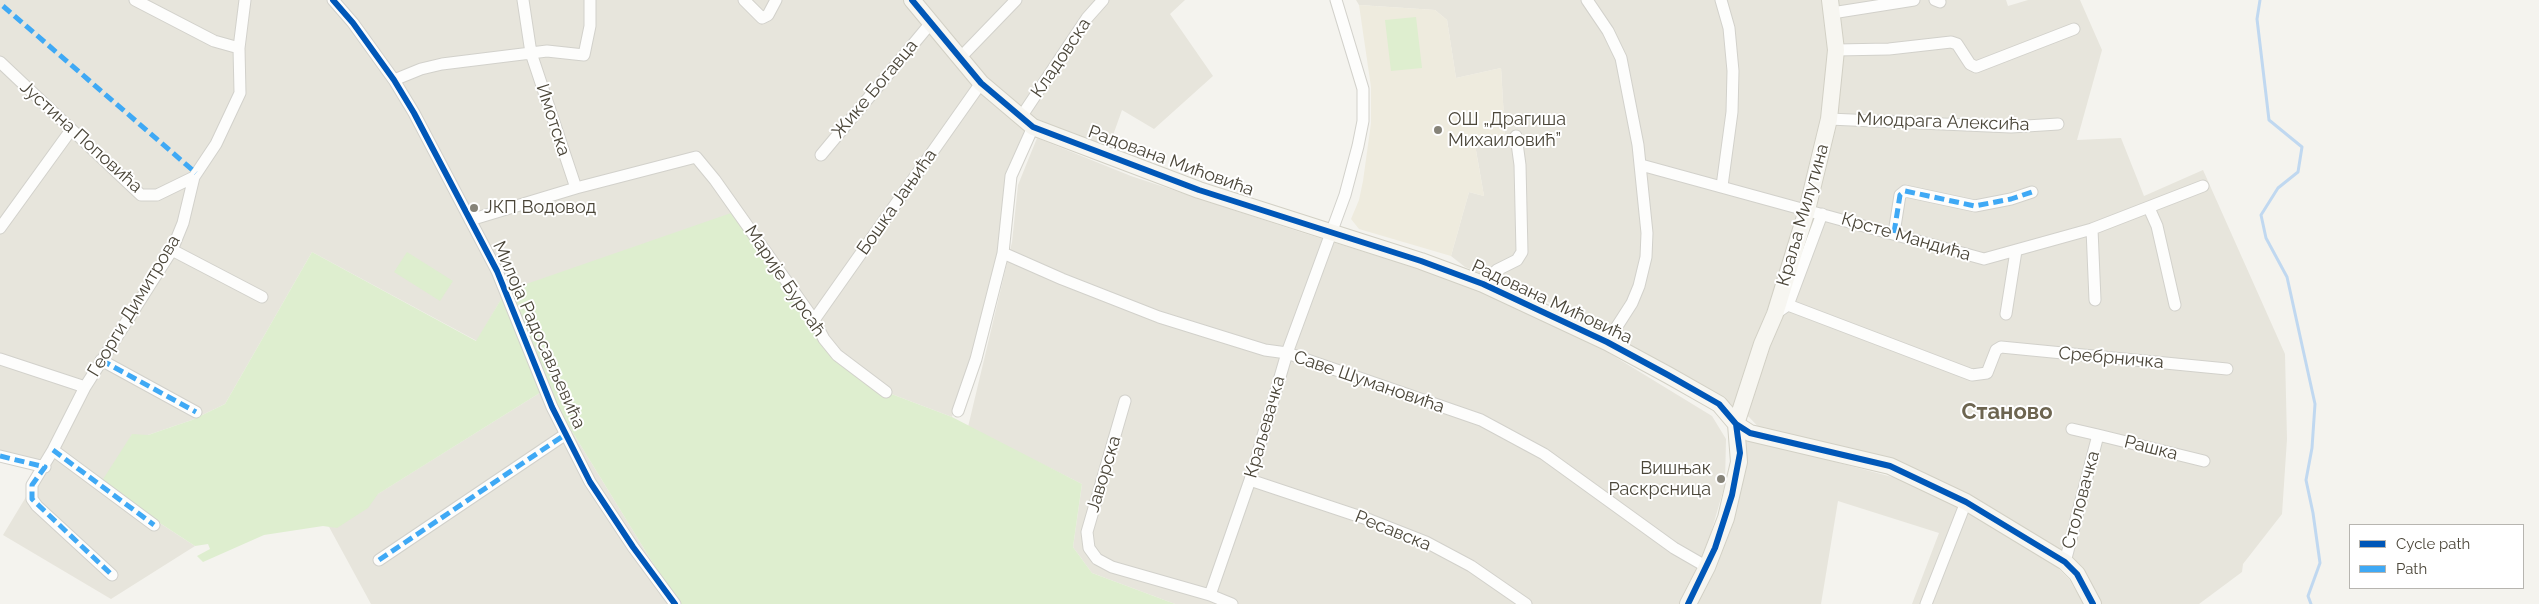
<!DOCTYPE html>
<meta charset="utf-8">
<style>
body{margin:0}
#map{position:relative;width:2539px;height:604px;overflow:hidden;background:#f4f3ee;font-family:Raleway,sans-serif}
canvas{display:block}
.legend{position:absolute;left:2349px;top:524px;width:175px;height:65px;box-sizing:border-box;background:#fff;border:1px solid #b7b5b0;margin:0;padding:6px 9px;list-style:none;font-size:15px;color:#4b4639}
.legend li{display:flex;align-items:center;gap:10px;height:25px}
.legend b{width:25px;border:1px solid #b7b5b0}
</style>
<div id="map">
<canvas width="2539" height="604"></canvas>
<ul class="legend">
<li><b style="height:6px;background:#0057b8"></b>Cycle path</li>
<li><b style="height:6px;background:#3fa9f5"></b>Path</li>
</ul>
</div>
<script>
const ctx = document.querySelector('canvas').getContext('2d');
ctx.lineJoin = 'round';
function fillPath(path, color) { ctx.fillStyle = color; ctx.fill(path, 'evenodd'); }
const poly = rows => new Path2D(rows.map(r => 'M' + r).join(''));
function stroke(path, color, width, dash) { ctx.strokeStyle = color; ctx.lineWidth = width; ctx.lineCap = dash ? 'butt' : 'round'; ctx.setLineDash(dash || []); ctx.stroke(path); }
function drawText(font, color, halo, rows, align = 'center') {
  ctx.font = font + ' Raleway,sans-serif'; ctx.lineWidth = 4; ctx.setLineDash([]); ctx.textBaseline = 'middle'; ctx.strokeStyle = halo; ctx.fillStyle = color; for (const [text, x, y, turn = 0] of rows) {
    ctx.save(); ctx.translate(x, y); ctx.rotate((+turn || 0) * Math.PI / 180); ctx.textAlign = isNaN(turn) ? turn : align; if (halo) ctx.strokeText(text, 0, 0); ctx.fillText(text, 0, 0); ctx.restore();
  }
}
fillPath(poly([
 [0,0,1185,0,1170,14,1213,76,1154,129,1122,110,1106,155,1033,128,1014,154,1006,172,1003,253,973,356,952,417,886,392,506,291,477,341,312,252,225,404,192,420,148,435,132,435,101,485,195,546,111,599,3,535,44,467,0,456],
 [1356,0,2006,0,2008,6,2028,0,2080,0,2102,50,2077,140,2121,138,2144,196,2203,170,2285,354,2287,439,2282,514,2243,564,2242,572,2199,604,2102,604,2074,561,1946,483,1861,452,1764,433,1749,417,1558,306,1465,267,1451,256,1469,192,1484,196,1474,139,1505,136,1501,68,1456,78,1447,20,1435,10,1359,5],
 [1037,138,1131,176,1297,231,1464,283,1558,322,1712,416,1726,439,1725,484,1705,554,1734,473,1733,435,1915,483,1938,493,2048,558,2069,579,2084,604,1912,604,1939,533,1838,501,1821,604,1680,604,1694,576,1679,604,1175,604,1092,573,1073,547,1082,484,968,427,1012,242,1018,185],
 [546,389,678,604,371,604,328,525]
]), '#e7e5dc');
fillPath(poly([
 [1359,5,1435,10,1447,20,1456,78,1501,68,1505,136,1474,139,1484,196,1469,192,1451,256,1359,229,1351,219,1359,200,1363,181,1371,123,1371,87]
]), '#eeebde');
fillPath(poly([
 [1416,17,1422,68,1391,71,1385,20],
 [734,212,824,339,886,392,952,417,1082,484,1073,547,1092,573,1175,604,678,604,546,389,378,494,368,508,337,528,323,526,264,535,203,562,197,556,210,549,208,544,195,546,100,484,132,434,148,435,192,420,225,404,312,252,476,341,506,291],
 [407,252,453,281,440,301,394,272]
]), '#deeecf');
stroke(poly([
 [2260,0,2257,19,2269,120,2302,147,2298,172,2278,188,2261,215,2266,238,2287,277,2315,404,2312,448,2306,480,2313,513,2320,563,2308,596,2311,604]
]), '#c0d8f0', 3);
const street = poly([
 [135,0,214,41,239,48],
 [333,0,353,23,394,80,414,113,497,271,552,407,590,482,633,547,675,604],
 [523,0,531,53,576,188],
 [744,0,762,18,768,15,776,0],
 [1587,0,1608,31,1621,58,1638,145,1647,233,1646,257,1639,286,1632,303,1607,342],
 [1721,0,1729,28,1733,71,1732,112,1722,186],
 [1935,0,1940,2],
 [1832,13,1914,0],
 [1836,50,1889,49,1951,42,1957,44,1970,64,1976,67,2074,29],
 [959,59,1016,0],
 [0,62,141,195,157,195,194,177],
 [394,80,421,69,442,64,547,51,584,55,590,26,590,0],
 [1021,117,1087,18,1103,0],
 [1829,119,2011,127,2058,124],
 [821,155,930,24],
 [1641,165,1984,259,2092,229,2203,186],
 [2149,208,2157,226,2175,305],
 [470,220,576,188,696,157,715,180,814,320,824,339,837,355,886,392],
 [0,228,71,130],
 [2092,229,2095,300],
 [1894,233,1900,195,1905,191,1975,206,2011,199,2032,192],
 [172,250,262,297],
 [1003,253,1062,279,1159,317,1265,350,1287,353,1481,420,1544,454,1674,548,1707,567],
 [1483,284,1497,270,1517,260,1522,252,1520,165,1516,136],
 [1788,305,1822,214],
 [1775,314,1788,305,1972,375,1987,373,1996,350,2001,347,2227,369],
 [2006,314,2016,251],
 [814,320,981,83],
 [0,359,85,387],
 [101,360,196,412],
 [1125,401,1087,532,1089,548,1097,559,1112,567,1210,595,1232,604],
 [958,411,976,359,1003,253,1011,176,1033,127],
 [2098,435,2204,461],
 [53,450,154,525],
 [0,456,45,467],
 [1250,480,1370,520,1426,542,1471,566,1526,604],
 [379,560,566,434],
 [2065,562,2098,435,2072,429],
 [112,575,37,506,32,499,32,485,53,450,85,387,172,250,183,223,194,177,216,144,240,93,239,48,245,0],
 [1210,595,1250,480,1287,353,1345,195,1358,146,1363,121,1363,89,1336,0],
 [1926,604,1966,502]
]);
const secondary = poly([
 [912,0,981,83,1033,127,1199,190,1421,261,1483,284,1607,342,1668,375,1719,404,1736,424,1750,433,1890,466,1966,502,2065,562,2077,574,2093,604],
 [1688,604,1707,567,1726,518,1739,462,1736,424,1762,344,1775,314,1807,210,1829,119,1836,50,1830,0]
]);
stroke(street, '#d2d1cb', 13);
stroke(secondary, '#d2d0c5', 18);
stroke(street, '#fdfdfc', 11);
stroke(secondary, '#f7f6f1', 16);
stroke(poly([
 [3,6,196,173],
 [1894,233,1900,195,1905,191,1975,206,2011,199,2032,192],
 [101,360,196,412],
 [53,450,154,525],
 [0,456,45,467,32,485,32,499,112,575],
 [379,560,566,434]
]), '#3fa9f5', 5, [10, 5]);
stroke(poly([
 [333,0,353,23,394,80,414,113,497,271,552,407,590,482,633,547,675,604],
 [912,0,981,83,1033,127,1199,190,1421,261,1483,284,1607,342,1668,375,1719,404,1736,424,1750,433,1890,466,1966,502,2065,562,2077,574,2093,604],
 [1688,604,1715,548,1732,495,1740,453,1736,424]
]), '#0057b8', 6);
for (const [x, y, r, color] of [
 [1438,130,5,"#868378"],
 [474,208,5,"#868378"],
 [1721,479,5,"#868378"]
]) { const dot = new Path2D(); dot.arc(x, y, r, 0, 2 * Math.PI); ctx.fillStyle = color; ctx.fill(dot); stroke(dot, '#fff', 2); }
drawText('18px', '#4b4639', '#fff', [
 ["Кладовска",1061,58,-56],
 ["Жике Богавца",875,89,-50],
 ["Имотска",553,120,72],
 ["Миодрага Алексића",1943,122,2],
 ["Јустина Поповића",81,137,42],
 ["Радована Мићовића",1171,161,20],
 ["Бошка Јањића",897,202,-55],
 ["Краља Милутина",1803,215,-74],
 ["Крсте Мандића",1906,237,16],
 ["Марије Бурсаћ",785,281,56],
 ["Радована Мићовића",1552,302,25],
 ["Георги Димитрова",134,306,-59],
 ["Милоја Радосављевића",539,335,66],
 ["Сребрничка",2111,358,5],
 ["Саве Шумановића",1369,382,19],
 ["Краљевачка",1265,427,-74],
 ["Рашка",2151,448,14],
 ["Јаворска",1104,474,-73],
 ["Столовачка",2081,500,-75],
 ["Ресавска",1393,531,22]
]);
drawText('18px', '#4b4639', '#fff', [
 ["ОШ „Драгиша",1448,120],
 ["Михаиловић”",1448,141],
 ["ЈКП Водовод",484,208],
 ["Вишњак",1711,469,"right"],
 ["Раскрсница",1711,490,"right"]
], 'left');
drawText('bold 22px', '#6d6550', '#fff', [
 ["Станово",2007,412]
]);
</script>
